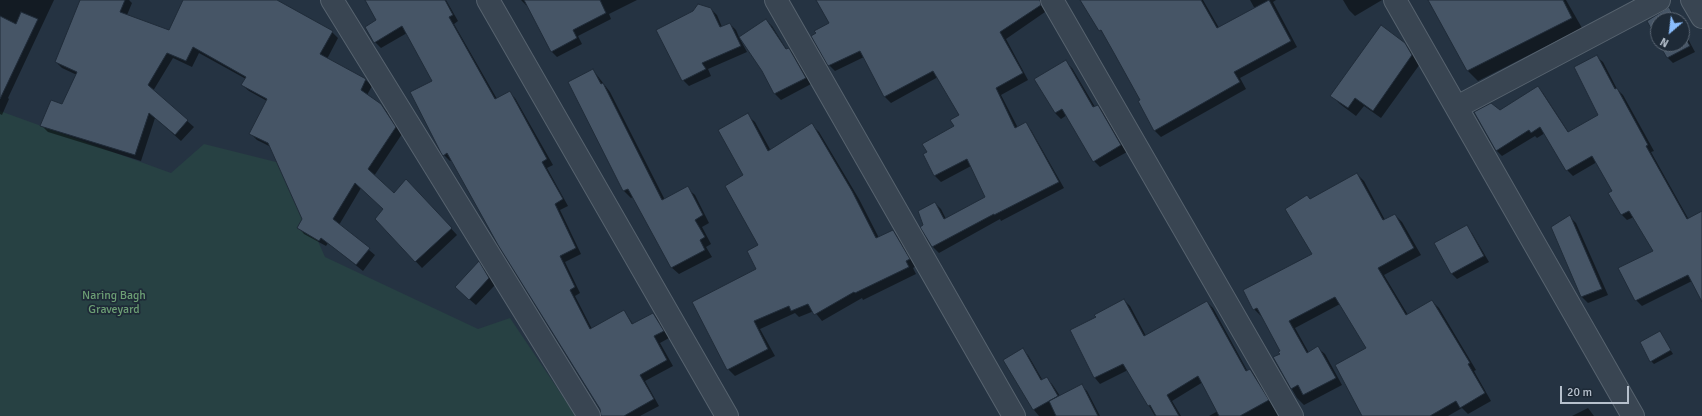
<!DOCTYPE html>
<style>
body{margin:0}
#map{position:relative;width:1702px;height:416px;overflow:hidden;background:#253342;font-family:Signika,sans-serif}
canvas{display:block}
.north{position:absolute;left:1650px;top:12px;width:40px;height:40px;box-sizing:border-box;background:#1e2a37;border:1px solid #5b6673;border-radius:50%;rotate:208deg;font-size:11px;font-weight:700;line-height:16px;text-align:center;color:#b6c0cc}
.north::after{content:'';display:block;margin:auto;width:14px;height:18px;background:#8abdfd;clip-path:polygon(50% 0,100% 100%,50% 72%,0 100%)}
.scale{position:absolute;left:1560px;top:386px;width:69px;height:18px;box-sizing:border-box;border:2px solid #b6c0cc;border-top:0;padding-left:5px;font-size:12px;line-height:14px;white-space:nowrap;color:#b6c0cc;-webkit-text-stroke:3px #1e2a37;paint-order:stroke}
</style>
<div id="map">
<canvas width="1702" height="416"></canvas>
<div class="north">N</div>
<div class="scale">20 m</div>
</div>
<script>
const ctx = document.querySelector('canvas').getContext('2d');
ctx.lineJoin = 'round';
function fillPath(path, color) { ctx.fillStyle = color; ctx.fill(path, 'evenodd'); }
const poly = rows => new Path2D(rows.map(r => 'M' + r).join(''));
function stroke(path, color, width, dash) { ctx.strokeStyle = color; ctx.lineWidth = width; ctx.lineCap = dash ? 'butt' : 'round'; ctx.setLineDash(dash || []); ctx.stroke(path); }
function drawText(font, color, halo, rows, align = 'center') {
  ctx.font = font + ' Signika,sans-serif'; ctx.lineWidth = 3.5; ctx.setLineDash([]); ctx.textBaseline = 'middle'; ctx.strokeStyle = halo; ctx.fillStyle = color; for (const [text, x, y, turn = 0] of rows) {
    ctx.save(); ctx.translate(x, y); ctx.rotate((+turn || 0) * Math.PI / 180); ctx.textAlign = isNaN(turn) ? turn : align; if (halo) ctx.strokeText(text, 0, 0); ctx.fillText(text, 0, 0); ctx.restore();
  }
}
fillPath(poly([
 [0,111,171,173,204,144,284,164,325,257,478,329,510,318,576,416,0,416]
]), '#274143');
fillPath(poly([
 [0,0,54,0,8,98,9,99,2,115,0,114],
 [81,0,129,0,132,3,127,15,170,31,184,0,255,0,332,32,338,38,327,59,366,80,372,86,367,95,387,111,402,134,374,176,394,194,412,186,457,235,422,268,376,219,384,209,361,188,339,225,375,255,363,271,328,243,326,246,304,234,298,227,303,219,271,147,257,140,251,134,267,101,249,91,242,85,246,79,199,53,192,67,173,58,153,91,194,127,181,141,155,118,141,161,48,132,42,126,63,106,77,75,62,68,56,62],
 [366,0,446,0,458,21,454,24,497,99,509,92,515,98,553,165,547,168,568,206,560,210,581,254,565,262,580,293,575,296,592,329,624,311,633,324,653,314,659,320,669,338,660,343,673,366,645,381,659,406,640,416,602,416,601,409,452,160,450,161,444,155,433,82,407,33,381,48,375,42,366,27,377,20],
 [521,0,637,0,609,14,611,19,578,36,582,44,557,57,551,51,528,7],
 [818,0,1038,0,1045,12,1006,39,1028,80,1001,95,1018,128,1025,124,1031,130,1064,188,1001,221,1000,219,939,253,933,247,925,225,935,203,941,209,946,219,987,197,971,166,941,182,935,176,924,155,956,127,961,115,938,77,891,103,885,97,864,57,835,71,829,65,830,24],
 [1081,0,1203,0,1219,28,1255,9,1250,0,1276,0,1273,2,1297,47,1240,78,1246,89,1161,137,1154,130,1141,101,1105,35,1100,30],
 [1343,0,1382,0,1355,16,1349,10],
 [1439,0,1566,0,1582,28,1478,81,1468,71],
 [1669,8,1678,20,1658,20,1658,39,1648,21],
 [711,9,717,15,722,27,730,24,736,30,739,37,766,20,772,26,787,50,789,49,795,55,811,84,781,100,775,94,763,71,741,38,740,39,747,52,708,69,711,76,689,86,683,80],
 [1682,28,1695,52,1673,63,1667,57,1660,44,1682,44],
 [1404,43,1413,52,1420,64,1381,118,1364,106,1356,116,1340,104,1332,96],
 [1597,57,1603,62,1617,89,1623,95,1654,151,1651,152,1689,220,1702,215,1702,300,1692,281,1642,306,1636,300,1654,251,1634,217,1627,220,1622,215,1614,191,1597,162,1573,176,1567,170,1545,133,1537,138,1535,136,1502,156,1496,150,1500,111,1537,87,1543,93,1569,133,1599,115],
 [1066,62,1072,68,1095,107,1098,106,1104,112,1127,152,1100,167,1094,161,1067,115,1061,119,1055,113],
 [593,70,610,92,665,200,687,188,695,195,709,223,702,227,711,244,706,247,712,257,679,274,671,267,633,197,631,198,624,191],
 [747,115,755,122,771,151,812,125,819,132,859,199,879,238,893,231,900,238,916,266,913,268,916,274,863,300,862,298,822,321,814,311,799,317,795,313,760,329,775,356,735,376,728,369,758,269,759,246,744,176],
 [1357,174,1364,181,1385,220,1395,215,1402,222,1421,255,1384,275,1408,315,1432,301,1439,308,1476,370,1474,371,1491,401,1468,414,1462,408,1448,416,1364,416,1367,348,1340,304,1295,328,1309,353,1318,348,1325,354,1342,385,1304,405,1297,398,1274,358,1281,354,1281,351,1262,316,1261,316,1254,309,1313,254,1307,196,1311,200],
 [1570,217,1576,223,1608,295,1588,303,1582,297,1553,227],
 [1466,227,1472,233,1489,262,1457,279,1451,273],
 [479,263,485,269,495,285,476,305,462,293],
 [1124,300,1130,306,1146,336,1207,302,1213,308,1248,372,1250,370,1256,376,1278,416,1209,416,1218,411,1203,382,1172,401,1181,416,1155,416,1128,370,1100,384,1095,378,1071,330,1097,318],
 [1660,333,1673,354,1654,364,1651,361],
 [1022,350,1028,355,1043,381,1047,379,1052,384,1060,396,1081,385,1087,391,1100,416,1039,416,1034,410,1004,360],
 [1588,408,1594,416,1572,416]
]), '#0007');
const building = poly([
 [80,0,125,0,120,12,169,30,183,0,277,0,333,31,320,54,366,79,361,90,381,104,396,127,368,169,394,193,406,179,452,228,415,262,375,219,383,209,355,183,333,219,370,248,356,265,321,238,319,241,297,228,302,219,268,143,249,134,267,99,241,85,246,77,193,47,186,61,167,53,148,85,188,120,175,135,149,113,135,155,40,126,51,100,62,104,77,72,55,62,80,0],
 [365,0,445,0,453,15,449,17,495,99,510,91,547,159,542,162,563,199,555,204,576,248,560,256,575,287,570,290,590,329,624,310,632,324,653,313,664,331,654,336,667,360,640,375,654,399,624,416,601,416,600,409,498,245,447,153,443,156,441,153,410,92,432,81,402,26,374,43,365,27,376,20,365,0],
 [524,0,600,0,606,13,573,30,577,38,551,52,524,0],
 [816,0,1040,0,1041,5,1000,32,1023,73,996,88,1015,128,1026,122,1059,182,994,215,994,214,932,247,920,227,923,225,918,211,935,202,944,219,985,197,967,159,934,176,923,154,927,152,922,144,954,126,950,120,959,115,933,71,884,97,860,51,828,66,811,36,816,33,814,31,829,23,816,0],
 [1080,0,1201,0,1217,28,1269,0,1291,41,1234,72,1240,82,1154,131,1138,101,1140,100,1114,53,1101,30,1099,31,1080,0],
 [1428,0,1563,0,1572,18,1467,71,1428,0],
 [698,4,711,8,720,27,730,23,741,46,702,63,706,69,682,81,656,30,693,11,698,4],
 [1669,7,1676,20,1658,20,1658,42,1647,21,1669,7],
 [21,12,38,19,0,99,0,16,16,24,21,12],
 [766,19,786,49,789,48,806,78,774,94,762,71,739,37,766,19],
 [1381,25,1405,43,1412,55,1373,111,1355,98,1348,108,1330,96,1381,25],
 [1682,32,1690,46,1667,58,1659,44,1682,44,1682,32],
 [1597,55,1615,89,1617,88,1648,145,1646,146,1687,219,1702,211,1702,302,1688,275,1635,301,1618,268,1653,251,1629,211,1621,215,1608,193,1612,191,1592,156,1566,171,1540,127,1531,133,1529,130,1496,151,1474,112,1491,103,1500,110,1538,86,1568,132,1598,115,1574,67,1597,55],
 [1066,60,1093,107,1098,105,1121,145,1093,162,1062,109,1055,113,1034,79,1066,60],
 [593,69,601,84,603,83,662,200,688,186,703,215,695,220,705,237,700,240,705,250,671,268,628,189,623,191,568,82,593,69],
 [748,113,768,151,812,123,852,191,876,238,893,230,910,259,906,261,909,267,855,293,854,292,814,315,808,304,791,311,789,306,754,321,768,349,727,370,692,302,756,269,747,251,758,245,725,186,743,175,718,130,748,113],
 [1357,173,1383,220,1395,214,1414,248,1378,268,1406,315,1432,300,1470,363,1468,364,1485,393,1460,408,1456,401,1430,416,1362,416,1335,365,1366,348,1335,297,1289,321,1307,353,1318,346,1336,378,1303,395,1298,385,1291,389,1273,357,1280,354,1278,352,1280,351,1257,308,1253,310,1243,290,1312,254,1285,209,1307,195,1310,199,1357,173],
 [1570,215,1602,289,1581,297,1551,227,1570,215],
 [1467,225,1484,256,1451,274,1434,243,1467,225],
 [479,261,489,278,469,300,455,287,479,261],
 [1124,299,1144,336,1207,301,1246,371,1250,369,1269,400,1240,416,1219,416,1198,376,1167,395,1179,416,1156,416,1150,405,1148,406,1123,364,1094,378,1070,330,1096,317,1094,315,1124,299],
 [1660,331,1671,350,1650,362,1640,342,1660,331],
 [1023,348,1041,380,1047,377,1058,396,1033,410,1003,360,1023,348],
 [1082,384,1098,416,1056,416,1049,401,1082,384]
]);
fillPath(building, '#465566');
stroke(building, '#202c39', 1);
const minor = poly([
 [332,0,589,416],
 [488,0,727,416],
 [776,0,1014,416],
 [1052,0,1292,416],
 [1395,0,1633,416],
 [1692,0,1702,17],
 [1457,107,1659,0]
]);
stroke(minor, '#57636f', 24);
stroke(minor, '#394552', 22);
drawText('12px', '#6c9e74', '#1e2a37', [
 ["Naring Bagh",114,296],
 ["Graveyard",114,310]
]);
</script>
